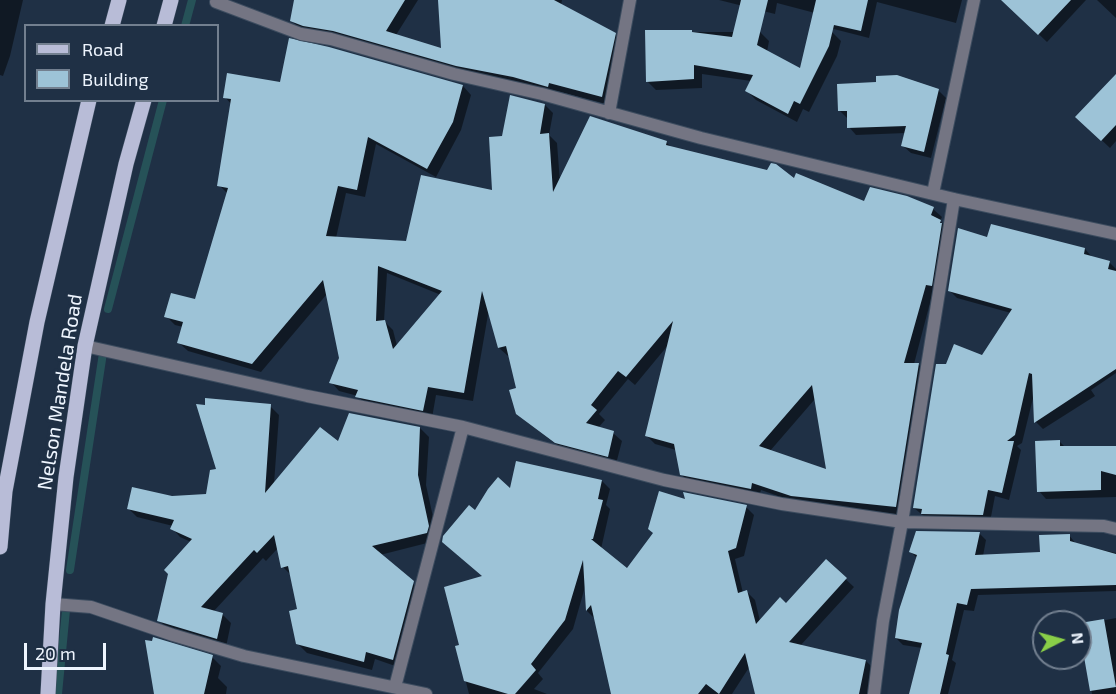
<!DOCTYPE html>
<style>
body{margin:0}
#map{position:relative;width:1116px;height:694px;overflow:hidden;background:#1f3045;font-family:"Exo 2",sans-serif}
canvas{display:block}
.legend{position:absolute;left:24px;top:24px;width:195px;height:78px;box-sizing:border-box;background:#1f3045;border:2px solid #727f8f;margin:0;padding:8px 10px;list-style:none;font-size:18px;color:#eef5fe}
.legend li{display:flex;align-items:center;gap:12px;height:30px}
.legend b{width:30px;border:2px solid #727f8f}
.north{position:absolute;left:1032px;top:610px;width:60px;height:60px;box-sizing:border-box;background:#1f3045;border:2px solid #727f8f;border-radius:50%;rotate:84deg;font-size:16px;font-weight:700;line-height:24px;text-align:center;color:#eef5fe}
.north::after{content:'';display:block;margin:auto;width:21px;height:27px;background:#89ce48;clip-path:polygon(50% 0,100% 100%,50% 72%,0 100%)}
.scale{position:absolute;left:24px;top:643px;width:82px;height:27px;box-sizing:border-box;border:3px solid #eef5fe;border-top:0;padding-left:8px;font-size:18px;line-height:21px;white-space:nowrap;color:#eef5fe;-webkit-text-stroke:4px #1f3045;paint-order:stroke}
</style>
<div id="map">
<canvas width="1116" height="694"></canvas>
<ul class="legend">
<li><b style="height:8px;background:#b8bcd7"></b>Road</li>
<li><b style="height:16px;background:#9dc3d7"></b>Building</li>
</ul>
<div class="north">N</div>
<div class="scale">20 m</div>
</div>
<script>
const ctx = document.querySelector('canvas').getContext('2d');
ctx.lineJoin = 'round';
function fillPath(path, color) { ctx.fillStyle = color; ctx.fill(path, 'evenodd'); }
const poly = rows => new Path2D(rows.map(r => 'M' + r).join(''));
function stroke(path, color, width, dash) { ctx.strokeStyle = color; ctx.lineWidth = width; ctx.lineCap = dash ? 'butt' : 'round'; ctx.setLineDash(dash || []); ctx.stroke(path); }
function drawText(font, color, halo, rows, align = 'center') {
  ctx.font = font + ' "Exo 2",sans-serif'; ctx.lineWidth = 6; ctx.setLineDash([]); ctx.textBaseline = 'middle'; ctx.strokeStyle = halo; ctx.fillStyle = color; for (const [text, x, y, turn = 0] of rows) {
    ctx.save(); ctx.translate(x, y); ctx.rotate((+turn || 0) * Math.PI / 180); ctx.textAlign = isNaN(turn) ? turn : align; if (halo) ctx.strokeText(text, 0, 0); ctx.fillText(text, 0, 0); ctx.restore();
  }
}
fillPath(poly([
 [0,0,23,0,10,56,3,76,0,75],
 [296,0,418,0,396,35,443,50,439,0,562,0,561,5,615,34,623,42,610,105,557,91,556,94,300,29,291,20],
 [719,0,962,0,956,23,877,2,869,38,822,26,815,13,777,3,775,14],
 [1015,0,1086,0,1047,42,1009,6],
 [1097,0,1116,0,1116,18],
 [646,32,760,32,769,41,767,52,801,70,832,32,841,41,837,56,809,112,803,109,797,122,756,100,747,91,751,81,702,74,702,88,656,90,647,81],
 [1116,76,1116,141,1110,148,1077,117],
 [281,84,463,86,471,95,461,130,436,177,376,144,365,197,346,193,336,238,407,243,494,192,504,137,545,105,553,113,549,135,557,143,560,182,666,142,672,148,795,180,865,203,933,209,942,217,940,221,949,230,914,364,919,365,927,373,904,515,801,504,761,490,759,497,690,483,681,474,676,450,655,444,646,435,669,344,635,385,628,379,599,414,605,420,598,428,613,433,622,441,616,464,565,451,527,422,517,413,518,389,510,355,508,356,499,348,489,309,473,401,436,395,432,418,366,405,358,396,339,391,331,382,340,358,327,294,261,372,188,351,179,343,183,327,175,325,166,316,196,300,228,194,219,185,231,104,225,97],
 [387,273,441,295,397,346,393,330,384,321],
 [815,399,828,471,770,451],
 [938,90,946,98,931,158,911,153,903,146,906,133,856,135,849,127,847,118,839,110],
 [988,239,1085,249,1092,257,1109,262,1116,269,1116,373,1091,390,1095,396,1043,429,1036,422,1034,394,1022,443,1017,446,1021,450,1009,500,995,496,990,522,930,521,914,508,947,365,982,357,1011,313,957,298,949,290],
 [270,406,279,415,274,484,338,444,420,428,429,437,426,485,437,535,435,541,380,555,422,592,401,668,375,659,372,670,307,653,298,644,299,610,292,576,283,567,278,548,266,561,263,558,213,612,222,614,231,623,226,647,168,629,159,620,191,542,180,537,172,528,173,526,137,517,128,508,172,498,207,495,218,470],
 [1060,442,1065,447,1116,447,1116,497,1046,499,1039,491],
 [602,481,610,489,606,505,610,509,601,549,627,570,687,502,746,507,754,515,744,556,735,559,743,593,747,592,755,600,760,621,786,605,826,561,854,587,800,646,866,661,874,669,868,694,756,694,750,666,732,694,628,694,595,619,587,611,585,587,573,629,538,673,543,679,534,689,547,694,469,694,457,647,460,646,484,577,476,512,511,491],
 [979,533,986,540,983,556,1041,554,1069,535,1076,544,1116,553,1116,591,978,595,974,611,964,610,952,660,956,663,948,694,909,694,922,648,903,645,896,638,917,558,911,552],
 [1116,618,1116,694,1092,694,1080,625],
 [212,657,221,666,218,678,227,687,226,694,155,694]
]), '#0007');
stroke(poly([
 [185,26,192,0],
 [108,309,163,100],
 [70,570,103,353],
 [58,694,66,610]
]), '#265258', 8);
fillPath(poly([
 [294,0,405,0,386,31,441,48,438,0,554,0,616,33,602,97,549,83,548,87,513,77,456,66,333,31,303,26,290,21],
 [741,0,768,0,757,45,800,68,816,0,868,0,861,31,834,25,829,46,800,104,794,101,788,114,745,91,753,75,694,65,694,79,646,82,645,30,692,30,692,32,732,37],
 [1001,0,1071,0,1038,35],
 [289,38,329,47,463,85,453,122,427,169,368,137,357,190,338,186,326,236,406,241,421,175,492,190,489,137,502,136,510,95,545,104,540,134,549,133,553,192,590,116,667,141,666,145,767,170,771,163,776,164,794,178,796,173,864,201,870,187,907,196,934,207,931,215,941,220,940,223,942,223,932,286,926,285,904,363,919,363,896,507,791,496,752,483,751,489,680,475,674,444,645,436,673,321,626,377,618,371,591,405,597,410,586,423,614,431,608,457,555,443,516,414,509,390,516,388,506,346,498,348,482,291,464,393,428,387,423,411,355,397,358,390,329,383,339,358,323,280,252,364,177,343,183,322,164,317,171,293,195,299,228,188,217,186,231,99,223,98,227,73,280,82],
 [378,266,442,291,393,349,385,320,376,321],
 [812,385,826,469,759,446],
 [1116,74,1116,125,1101,141,1075,117],
 [897,75,939,89,924,152,901,146,906,126,847,128,847,111,838,111,837,84,876,82,876,76],
 [991,224,1085,248,1084,254,1110,261,1108,269,1116,271,1116,369,1034,423,1032,374,1029,373,1015,435,1007,441,1014,441,1002,493,988,490,983,515,921,514,922,509,913,508,936,364,946,364,954,344,982,355,1012,309,948,291,958,228,987,237],
 [205,398,271,404,265,493,320,427,338,441,349,413,420,427,418,475,429,526,427,533,372,546,414,581,393,660,366,652,364,662,296,644,289,611,297,609,288,566,281,568,274,535,257,553,254,550,201,607,223,613,217,639,157,621,168,574,164,570,192,539,170,529,174,520,127,509,132,487,172,496,206,494,210,470,216,469,196,404,205,405],
 [1060,440,1060,446,1116,446,1116,475,1101,471,1101,490,1037,492,1035,441],
 [516,461,602,480,598,499,603,500,593,539,591,539,627,568,653,533,648,529,659,491,685,499,683,492,747,505,736,548,728,551,738,593,747,590,756,624,780,597,786,603,826,559,847,578,789,642,866,660,859,694,755,694,745,653,719,694,706,684,698,694,611,694,591,605,586,611,583,560,565,620,531,664,536,670,515,694,508,694,464,681,455,646,459,645,444,587,482,576,442,542,443,536,469,505,475,510,488,489,498,477,510,488],
 [916,531,980,532,975,555,1040,552,1039,535,1070,534,1070,541,1116,554,1116,585,971,589,967,605,957,603,946,654,949,655,940,694,909,694,922,643,895,638,899,610,917,555,909,552],
 [1104,619,1116,687,1090,691,1080,634,1080,623],
 [153,637,213,655,204,694,154,694,145,640,152,641]
]), '#9dc3d7');
const minor = poly([
 [216,2,301,34,331,39,454,74,542,94,701,138,954,199,1116,234],
 [609,113,630,0],
 [933,193,974,0],
 [85,346,307,396,463,427,664,480,782,504,902,522,1104,526,1116,529],
 [53,604,91,607,173,635,244,656,426,694],
 [395,687,463,427],
 [874,694,883,621,902,522,954,199]
]);
const primary = poly([
 [112,26,119,0],
 [164,26,171,0],
 [0,547,5,491,37,322,89,100],
 [48,694,53,604,66,477,85,346,126,164,144,100]
]);
stroke(minor, '#3c4c5f', 14);
stroke(primary, '#3c4c5f', 16);
stroke(minor, '#747583', 12);
stroke(primary, '#b8bcd7', 15);
drawText('20px', '#eef5fe', '#1f3045', [
 ["Nelson Mandela Road",60,392,-81]
]);
</script>
